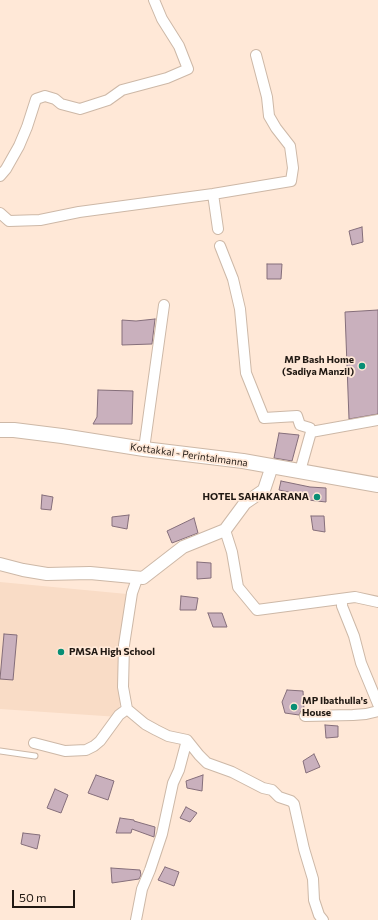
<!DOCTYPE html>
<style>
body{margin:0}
#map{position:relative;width:378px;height:920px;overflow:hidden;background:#ffe8d7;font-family:Commissioner,sans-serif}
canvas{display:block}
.scale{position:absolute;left:12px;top:890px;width:63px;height:18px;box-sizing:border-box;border:2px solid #211913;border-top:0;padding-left:5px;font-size:12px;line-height:14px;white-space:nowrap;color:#211913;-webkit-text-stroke:3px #ffe8d7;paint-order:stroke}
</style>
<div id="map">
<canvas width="378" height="920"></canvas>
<div class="scale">50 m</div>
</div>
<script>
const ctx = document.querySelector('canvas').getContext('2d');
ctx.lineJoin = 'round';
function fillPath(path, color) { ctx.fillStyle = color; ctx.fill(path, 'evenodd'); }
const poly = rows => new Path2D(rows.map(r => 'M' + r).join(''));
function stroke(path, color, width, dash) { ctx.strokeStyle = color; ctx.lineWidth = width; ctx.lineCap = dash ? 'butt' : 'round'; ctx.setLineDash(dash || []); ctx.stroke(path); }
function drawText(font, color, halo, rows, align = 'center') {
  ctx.font = font + ' Commissioner,sans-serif'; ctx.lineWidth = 3.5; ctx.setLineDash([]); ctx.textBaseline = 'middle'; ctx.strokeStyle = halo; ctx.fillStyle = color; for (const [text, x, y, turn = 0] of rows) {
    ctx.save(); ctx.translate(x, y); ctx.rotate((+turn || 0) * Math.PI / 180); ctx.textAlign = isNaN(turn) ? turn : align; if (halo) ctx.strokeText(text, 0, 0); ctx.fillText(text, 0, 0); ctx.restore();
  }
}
fillPath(poly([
 [0,582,127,594,119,717,0,709]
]), '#f9dcc6');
const building = poly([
 [362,227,363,242,352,245,349,231,362,227],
 [267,264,282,264,281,279,267,279,267,264],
 [378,310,378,414,349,419,345,312,378,310],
 [155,319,152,344,122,345,122,320,136,321,155,319],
 [98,390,133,391,132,424,93,424,97,417,98,390],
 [279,433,299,435,292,461,274,458,279,433],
 [281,481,310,487,326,488,326,502,308,500,309,496,279,490,281,481],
 [42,495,53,497,51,510,41,509,42,495],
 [129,515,127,529,112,526,112,517,129,515],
 [311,516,324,516,325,532,313,530,311,516],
 [194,518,198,533,172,543,167,531,194,518],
 [197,562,211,563,211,578,197,579,197,562],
 [181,596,198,598,196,610,180,610,181,596],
 [208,613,222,613,227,627,213,627,208,613],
 [4,634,17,635,13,680,0,679,4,634],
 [287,690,303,691,304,710,301,711,299,715,285,713,282,702,287,690],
 [325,725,338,726,338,737,326,738,325,725],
 [314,754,320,767,306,773,303,761,314,754],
 [96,775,114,781,108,800,88,793,96,775],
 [203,775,202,791,187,788,186,781,203,775],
 [55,789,68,795,61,813,47,808,55,789],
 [186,807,197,813,190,822,180,818,186,807],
 [120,818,134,820,134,821,155,827,154,837,132,829,131,833,116,833,120,818],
 [23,833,40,835,37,849,21,844,23,833],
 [165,867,179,872,174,886,158,880,165,867],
 [111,868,140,870,141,875,139,879,112,883,111,868]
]);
fillPath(building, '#c9b0bd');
stroke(building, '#856e7a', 1);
const service = poly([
 [0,751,35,756]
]);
const minor = poly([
 [0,176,6,169,19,146,27,127,36,99,45,96,55,99,61,104,80,109,108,100,122,90,167,78,188,69,179,46,162,19,154,0],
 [213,194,218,229],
 [0,213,9,221,40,220,79,212,213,194,291,181,293,168,290,146,276,128,269,116,267,97,256,55],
 [220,246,233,279,240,309,246,373,264,418,297,416,300,425,310,428,311,432],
 [144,449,164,305],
 [300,471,311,432,378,420],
 [225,530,232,552,238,587,257,610,355,597,378,602],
 [137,579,132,593,124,645,123,687,127,709,145,724,156,730,168,736,187,740,199,755,207,763,232,772,263,788,272,790,279,797,291,801,294,804,304,849,313,879,314,900,319,915,323,920],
 [342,599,342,606,354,636,361,663,378,704],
 [305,716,353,715,366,714,378,711],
 [34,743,65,751,86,750,94,746,100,741,119,715,127,709],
 [136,920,142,889,150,870,162,834,173,783,179,770,187,740]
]);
const tertiary = poly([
 [0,564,23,570,47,574,90,573,143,578,183,547,225,530,245,503,264,490,272,466]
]);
const secondary = poly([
 [0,430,14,430,62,436,144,449,243,461,378,485]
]);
stroke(service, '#cdb8a7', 7);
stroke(minor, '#cdb8a7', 12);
stroke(tertiary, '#cdb8a7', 14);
stroke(secondary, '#cdb8a7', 16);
stroke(service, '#fff', 5);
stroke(minor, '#fff', 10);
stroke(tertiary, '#fff', 12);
stroke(secondary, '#fff', 14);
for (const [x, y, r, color] of [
 [362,366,4,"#088e75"],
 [317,497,4,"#088e75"],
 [61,652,4,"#088e75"],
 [294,707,4,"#088e75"]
]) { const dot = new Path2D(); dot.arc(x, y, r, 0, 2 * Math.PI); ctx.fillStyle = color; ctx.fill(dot); stroke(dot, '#ffe8d7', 1.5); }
drawText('bold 10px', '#211913', '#ffe8d7', [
 ["MP Bash Home",354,360],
 ["(Sadiya Manzil)",354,372],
 ["HOTEL SAHAKARANA",309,497],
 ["PMSA High School",69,652,"left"],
 ["MP Ibathulla's",302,701,"left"],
 ["House",302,713,"left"]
], 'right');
drawText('10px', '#211913', '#ffe8d7', [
 ["Kottakkal - Perintalmanna",189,455,8]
]);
</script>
